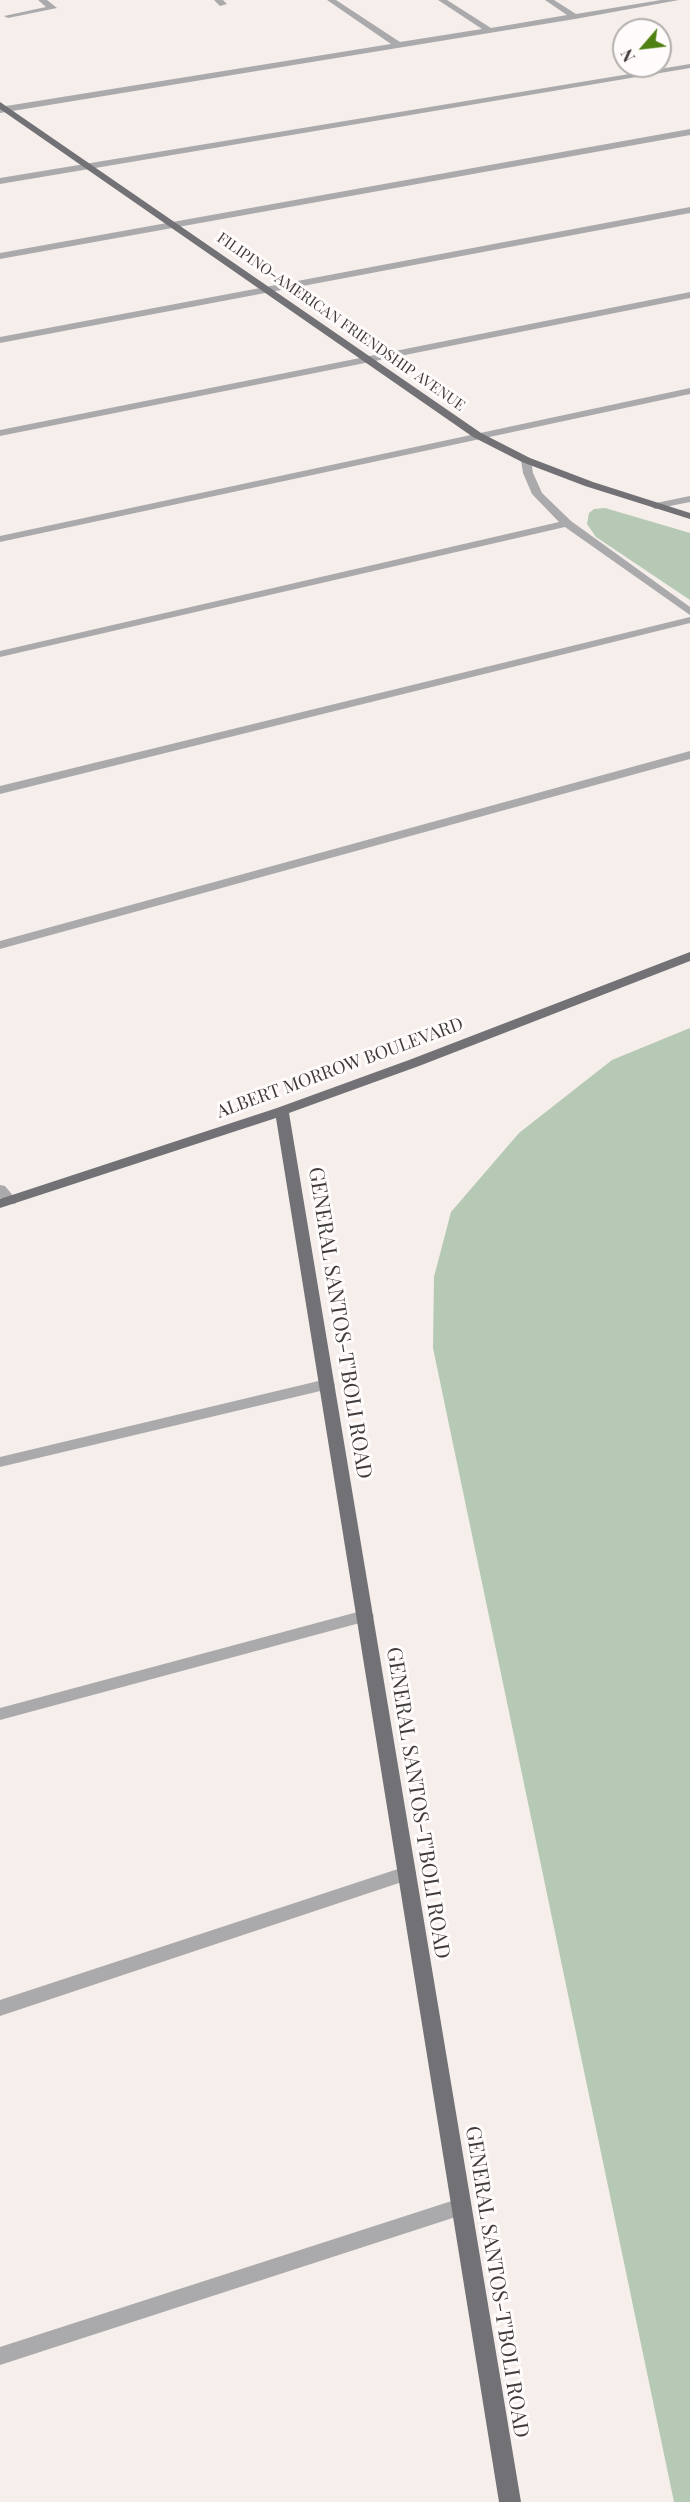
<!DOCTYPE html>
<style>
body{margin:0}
#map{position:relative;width:690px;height:2502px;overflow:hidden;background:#f5eeea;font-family:"Playfair Display",serif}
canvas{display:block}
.north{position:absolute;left:612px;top:18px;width:60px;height:60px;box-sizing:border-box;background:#fffcfb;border:2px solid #b2afae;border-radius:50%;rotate:242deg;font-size:16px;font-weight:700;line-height:24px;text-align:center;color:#3e3b3a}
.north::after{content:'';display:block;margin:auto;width:21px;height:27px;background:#4f8112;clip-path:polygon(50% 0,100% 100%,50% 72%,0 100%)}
</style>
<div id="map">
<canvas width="690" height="2502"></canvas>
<div class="north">N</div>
</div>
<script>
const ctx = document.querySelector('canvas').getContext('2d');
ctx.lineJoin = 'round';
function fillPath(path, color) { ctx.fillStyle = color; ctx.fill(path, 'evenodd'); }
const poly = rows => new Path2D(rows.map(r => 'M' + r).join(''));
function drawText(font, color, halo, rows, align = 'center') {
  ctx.font = font + ' "Playfair Display",serif'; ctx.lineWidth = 6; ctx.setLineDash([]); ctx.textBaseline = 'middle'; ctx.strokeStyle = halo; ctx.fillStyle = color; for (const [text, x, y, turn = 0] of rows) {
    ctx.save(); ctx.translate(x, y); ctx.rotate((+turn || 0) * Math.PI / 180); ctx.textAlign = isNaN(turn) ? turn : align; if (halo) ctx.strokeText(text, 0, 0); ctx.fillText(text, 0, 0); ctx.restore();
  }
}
fillPath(poly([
 [605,508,690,533,690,600,596,537,587,524,589,513,594,509],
 [690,1028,690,2502,674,2502,433,1348,434,1277,451,1212,519,1133,612,1060]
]), '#b6c9b4');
fillPath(poly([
 [38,0,47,0,57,8,8,18,4,16,46,7,38,0],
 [214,0,223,0,227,4,220,6,214,0],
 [327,0,336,0,400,42,482,29,438,0,447,0,491,28,567,15,545,0,554,0,576,14,661,0,679,0,575,19,0,113,0,107,391,44,327,0],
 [690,64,690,68,0,184,0,178,690,64],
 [690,129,690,135,0,259,0,253,690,129],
 [690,207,690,213,0,343,0,337,690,207],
 [690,292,690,298,0,436,0,430,690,292],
 [690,388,690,394,0,542,0,536,690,388],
 [526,457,531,460,533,473,542,493,571,521,690,607,690,615,565,527,0,657,0,651,559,522,532,494,523,473,521,460,526,457],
 [690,496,690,502,655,509,650,506,651,504,690,496],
 [690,617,690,623,0,794,0,786,690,617],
 [690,751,690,759,0,949,0,941,690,751],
 [0,1185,5,1186,15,1198,17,1201,15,1204,5,1204,0,1198,0,1185],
 [327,1379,335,1384,333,1388,0,1467,0,1457,327,1379],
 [365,1610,371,1612,374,1616,371,1620,0,1720,0,1708,365,1610],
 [407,1866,414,1868,416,1873,414,1878,0,2016,0,2000,407,1866],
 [461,2198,468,2201,471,2207,468,2213,0,2365,0,2347,461,2198]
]), '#aaaaad');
fillPath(poly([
 [0,102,481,433,530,458,593,482,690,513,690,519,585,486,522,462,473,437,0,109,0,102],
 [690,952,690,961,419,1066,289,1113,521,2502,499,2502,276,1118,0,1208,0,1199,277,1108,409,1060,690,952]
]), '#717176');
drawText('15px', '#3e3b3a', '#fffcfb', [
 ["FILIPINO-AMERICAN FRIENDSHIP AVENUE",341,322,35]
]);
drawText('18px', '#3e3b3a', '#fffcfb', [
 ["ALBERT MORROW BOULEVARD",340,1068,-20]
]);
drawText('21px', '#3e3b3a', '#fffcfb', [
 ["GENERAL SANTOS-T'BOLI ROAD",340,1323,81],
 ["GENERAL SANTOS-T'BOLI ROAD",418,1803,81],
 ["GENERAL SANTOS-T'BOLI ROAD",497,2282,81]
]);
</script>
